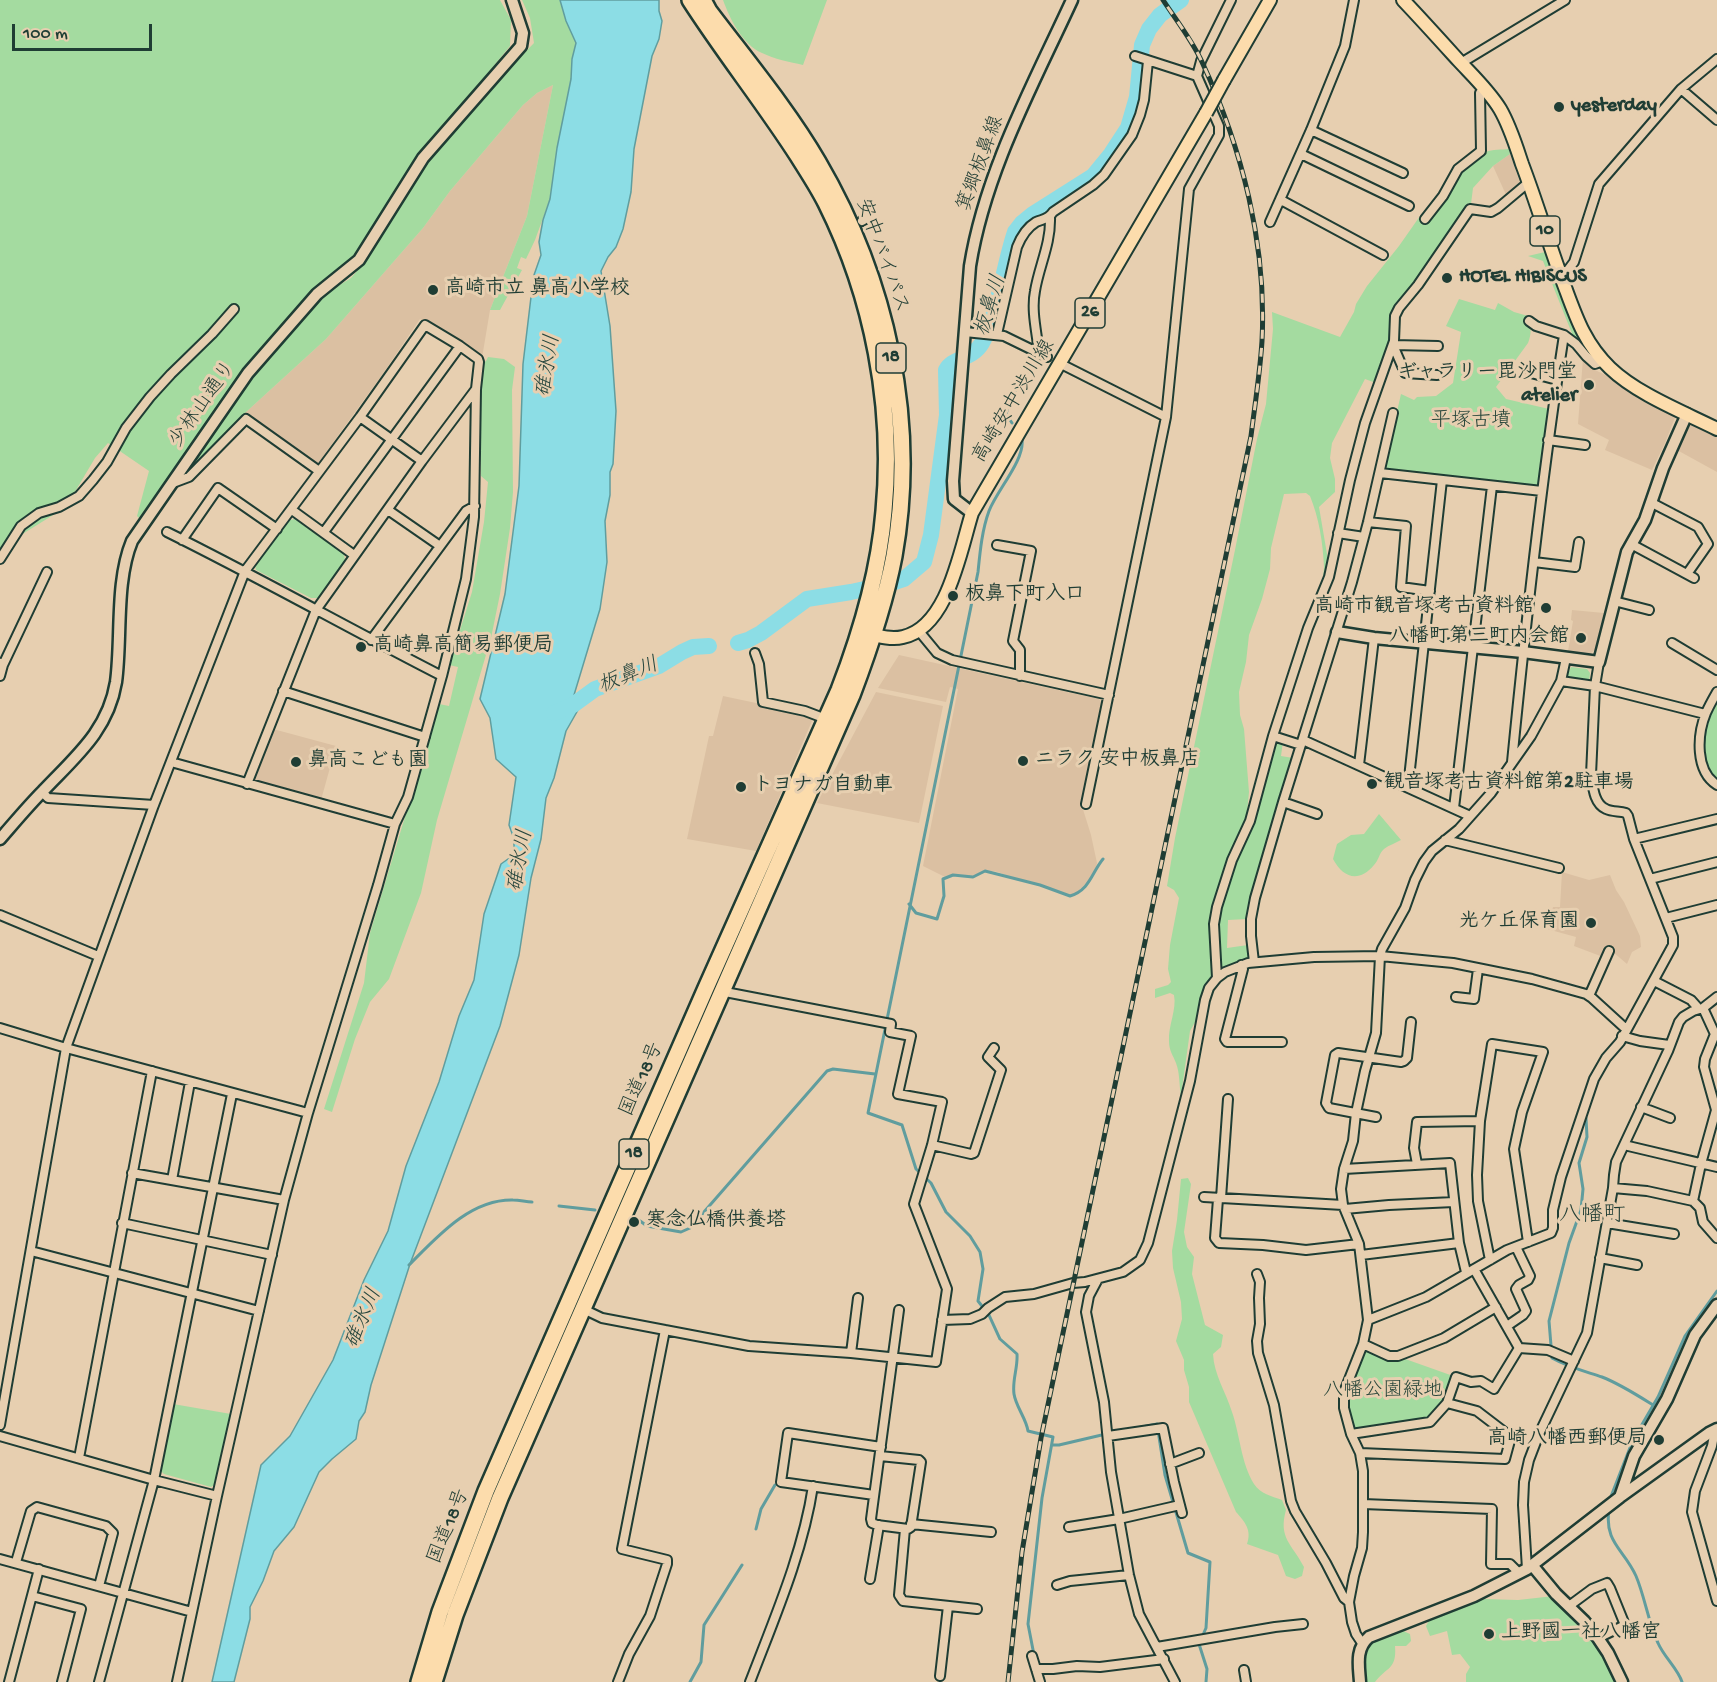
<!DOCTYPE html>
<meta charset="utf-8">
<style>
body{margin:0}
#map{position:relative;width:1717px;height:1682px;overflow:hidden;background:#e7cfb0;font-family:"Gochi Hand",sans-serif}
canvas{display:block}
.scale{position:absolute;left:12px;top:24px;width:140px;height:27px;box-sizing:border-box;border:3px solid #1f3d34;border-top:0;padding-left:8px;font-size:18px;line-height:21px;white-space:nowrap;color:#1f3d34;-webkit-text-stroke:4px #e7cfb0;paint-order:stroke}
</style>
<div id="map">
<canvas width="1717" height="1682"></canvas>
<div class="scale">100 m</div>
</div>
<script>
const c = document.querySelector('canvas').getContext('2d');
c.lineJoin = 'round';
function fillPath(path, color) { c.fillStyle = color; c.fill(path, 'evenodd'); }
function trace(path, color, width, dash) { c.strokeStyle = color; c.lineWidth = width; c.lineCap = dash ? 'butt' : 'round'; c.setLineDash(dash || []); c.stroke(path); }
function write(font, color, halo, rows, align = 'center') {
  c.font = font + ' "Gochi Hand","Klee One",sans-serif'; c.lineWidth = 6; c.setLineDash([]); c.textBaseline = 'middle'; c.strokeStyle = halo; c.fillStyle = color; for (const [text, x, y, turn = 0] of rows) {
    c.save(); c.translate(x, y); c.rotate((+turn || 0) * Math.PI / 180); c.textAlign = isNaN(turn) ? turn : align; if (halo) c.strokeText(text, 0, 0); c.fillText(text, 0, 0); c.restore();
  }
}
fillPath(new Path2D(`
 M553,85L527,216L490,310L482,358L420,319L382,375L316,466L245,413L326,339L423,228L450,191L523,105L537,93Z
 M1510,154L1520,183L1507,197L1493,166Z
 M1583,358L1595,370L1614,379L1628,390L1675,413L1676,415L1665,443L1652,470L1605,450L1609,440L1578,424Z
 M1689,424H1695L1717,435V472L1677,450Z
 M1572,610L1604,613L1595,650L1590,654L1568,651L1573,621L1571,620Z
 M899,655L1099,699L1102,703L1081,803L1091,835L1097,863L1095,873L1092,878L1075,894L1070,895L1040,884L1008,876L998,872L985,870L973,876L953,874L945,877L923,866L958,689L950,687L946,702L878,688Z
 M876,692L943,706L919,823L817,803Z
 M723,696L808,714L812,721L756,851L687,839L709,736H713Z
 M273,729L336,746L321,800L255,782V778Z
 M1562,872L1589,880L1610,875L1616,890L1624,902L1640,936L1641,947L1632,952L1627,964L1613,952L1607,949L1603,957L1574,946L1576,937L1547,929L1553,907H1560Z`), '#dbc0a2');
fillPath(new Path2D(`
 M0,0H500L511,20L510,46L459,109L428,141L355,255L340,271L314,290L246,368L139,518L137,516L149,471L108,443L95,458L66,507L0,548Z
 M522,0H563L576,43L572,59L571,79L557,148L550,199L535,240L526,259L521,257L517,268L522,270L500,310H490L527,216L553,85L537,93L523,105L450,191L423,228L326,339L245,413L192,470L190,471L186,470L248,380L320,297L351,278L363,264L428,160L464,116L534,43L530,18Z
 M723,0H827L803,65C790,62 774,59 762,53C742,44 730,19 723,0Z
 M1509,149L1510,154L1493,166L1473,188L1471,204L1416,284L1397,306L1391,341L1376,383L1365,379L1332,443L1330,458L1335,479V492L1319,507L1328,560V571L1322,586C1322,580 1324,573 1324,567C1323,543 1319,518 1310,496L1306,493L1284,494L1271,548L1270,569L1262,599L1249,635L1246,662L1239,692L1240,715L1244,729L1249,792L1247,813L1240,839L1214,905L1215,975L1205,987L1198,1017L1190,1031L1181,1096C1179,1086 1180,1073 1176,1063C1173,1055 1169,1051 1169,1041C1168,1026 1177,1009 1174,995L1170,993L1155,998V989L1168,985L1171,982L1168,969L1170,945L1179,898L1174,890L1167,886L1175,838L1235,550L1257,439L1266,404L1273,329L1272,312L1340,337L1354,312L1356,304L1367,286L1399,246L1420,216L1425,220C1441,198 1460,163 1486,152C1492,149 1502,150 1509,149Z
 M1545,252C1557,285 1567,317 1585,347L1573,336L1543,261L1528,256Z
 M1459,299L1495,310L1498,303L1514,312L1528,316C1531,326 1532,333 1528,343L1496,387L1506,399L1549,409L1541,480L1534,488L1388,470L1385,464L1401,394L1414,400L1417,397L1436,396L1453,383L1461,332L1446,326Z
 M488,357L504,359L515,367L512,390L513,492L510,528L500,594L491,638L437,820L421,893L389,979L370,1002L355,1039L332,1112L324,1109L364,983L370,933L439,704L449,706L458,667L449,665L472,592L484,522L488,482L481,476L479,410L481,364L486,361Z
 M295,519L344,554L345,560L318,598H311L256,570L255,565L290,520Z
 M1571,667L1587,669L1590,673L1589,682L1567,676Z
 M1717,697V781C1692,760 1706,721 1717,697Z
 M1278,740L1283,741L1281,756L1293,758L1259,868L1247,919L1228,920L1227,948L1248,945V957C1243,963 1227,969 1219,968L1217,923L1219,907L1274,743Z
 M1379,814L1401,840C1396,843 1389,845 1384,849C1379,853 1379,860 1374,865C1359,883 1343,878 1333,859L1337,844L1351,835L1364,834Z
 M1188,1178L1191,1184L1184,1232L1187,1247L1194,1257L1192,1274L1205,1325L1223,1335L1221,1347L1213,1354C1214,1375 1226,1392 1232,1412C1240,1435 1241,1463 1254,1484C1261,1494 1271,1496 1282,1500L1286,1510C1278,1538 1292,1544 1304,1567L1302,1576L1295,1579L1286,1576L1278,1555L1247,1544C1252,1530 1245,1522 1236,1512L1189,1402V1387L1184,1370V1360L1176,1341L1182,1319L1181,1302L1173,1268L1172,1251L1177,1220L1181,1179Z
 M1363,1344L1456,1377L1447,1403L1430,1422L1351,1434L1344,1401Z
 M173,1404L231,1414L216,1484L211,1487L164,1474L159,1469Z
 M1554,1596L1595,1640L1605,1656L1617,1682H1466V1674L1470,1667L1460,1654L1452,1655L1447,1631L1430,1636L1426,1626L1431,1617L1484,1599L1518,1600Z
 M1399,1629L1410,1634L1411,1641L1406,1646H1395C1397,1670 1386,1667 1375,1682H1366L1365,1651L1372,1643Z`), '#a4dba0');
const water = new Path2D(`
 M560,0H659V11L662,21L659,39L652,56L634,149L631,192L623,229L616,247L608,257L601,271L610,326L616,411L613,464L610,472V495L605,521L607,562L600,609L574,695L573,705L578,710L566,731L554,778L546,798L541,839L531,878L519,955L500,1026L410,1264L371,1385L365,1412L359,1421L356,1439L332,1459L319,1472L294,1527L274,1551L263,1581L250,1607V1619L234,1682H212L261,1465L290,1436L333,1360L364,1280L388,1231L406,1166L439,1082L459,1016L474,980L484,914L501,864L515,854L513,836L509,825L516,777L496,759L490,718L480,699L505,594L519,486L523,364L531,297L534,275L541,255L539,242L543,220L550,199L557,148L571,79L572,59L576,43L566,21Z`);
fillPath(water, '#8cdde5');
trace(water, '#609d9e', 1.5);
trace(new Path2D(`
 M1012,423L1006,414L1011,397L1037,358
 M1022,439C1025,460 997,490 989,511C982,530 980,552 978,572L868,1113L902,1125L916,1169L931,1183L946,1212L970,1236L980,1252L983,1269L978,1301L989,1315L1000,1339L1017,1354C1018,1368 1012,1380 1014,1394C1016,1407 1026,1418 1028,1431L1053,1437L1042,1498L1028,1624L1034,1655
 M909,904L916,913L937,919L944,896L943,879L953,875L973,877L985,871L1040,885L1070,896C1090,890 1092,872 1103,859
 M1586,1118L1587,1137L1579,1163L1583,1189L1581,1210L1569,1243L1549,1321L1552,1358C1568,1367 1584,1371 1602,1377C1620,1384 1637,1395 1653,1405
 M559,1206L595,1210
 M636,1218L647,1226L681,1232L690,1228L827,1071L833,1069L875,1074
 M409,1265C437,1237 470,1199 513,1200C520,1200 526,1202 532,1202
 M1127,1430L1157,1424L1165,1475L1188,1553L1210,1562L1206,1628L1199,1644L1207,1669L1206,1682
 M1052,1445H1059L1106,1434
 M1610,1499L1633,1440L1658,1397L1685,1336L1717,1291
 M1609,1509C1604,1543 1624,1549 1636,1576C1645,1597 1648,1622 1658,1643C1664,1657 1678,1669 1682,1682
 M756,1529L761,1509L775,1485
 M690,1682L701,1662L704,1625L742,1565`), '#609d9e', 3);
trace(new Path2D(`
 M738,643L748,640L761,633L807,599L851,592L892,583L904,579L924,562L931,535L947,415L946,370C953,357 972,360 982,343C999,312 1003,267 1015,232L1022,223L1033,214L1093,176L1111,154L1128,128L1137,97L1142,45L1149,29L1160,15L1181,0
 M554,713L573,705L595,689L659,666L682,652L693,647L709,646`), '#8cdde5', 16);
const street = new Path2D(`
 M1135,56L1197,76
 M1461,63L1565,0
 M1681,89L1717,120
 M1311,130L1403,173
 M1301,154L1409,206
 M1281,200L1383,255
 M1425,219L1443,196L1458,169L1481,151L1480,93L1484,88
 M862,221L867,218
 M1270,222L1311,130L1345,46L1354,0
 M1559,273L1568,270L1574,262L1599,184L1681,89L1717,59
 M1529,321L1536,326L1564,335L1576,344L1586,356L1595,364L1603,361
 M965,332L1004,336L1047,357
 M997,334L1017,247C1021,237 1026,228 1036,222C1043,219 1049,219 1053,212L1093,185L1104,175L1132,135L1140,115L1144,100L1148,61
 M1039,353C1037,333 1031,311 1035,291C1039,266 1051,244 1050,217
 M1063,365L1166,417
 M1531,373L1557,380
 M1437,375L1405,373L1393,345L1438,346
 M360,417L422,461
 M1548,440L1585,445
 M1380,473L1542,491
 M173,483L189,477L246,419L319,471
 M1652,503L1698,527L1708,544L1687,574
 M292,510L354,555
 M388,510L440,546
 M1368,522L1406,526L1401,587L1430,591
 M167,532C260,578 350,629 442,676
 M324,532L460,346
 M1338,533L1364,537
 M182,540L218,488L277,529
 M1631,544L1694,578
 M997,545L1031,551L1013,641L1020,650V676
 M0,559L21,526L39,513L59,507L79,496L93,480L107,462L126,428L150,397L171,374L212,334L234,309
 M1534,562L1575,567L1579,542
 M1614,601L1649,610
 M918,630L937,653L952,660L1109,695
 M371,640L466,511L475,506
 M1672,643L1717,670
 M755,653L759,664L763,702L805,711L826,719
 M0,663L3,665L0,676
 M3,665L47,572
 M1561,681L1595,686L1705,714
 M283,691L425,737
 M1717,692C1713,699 1709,706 1706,713C1697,735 1695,771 1717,785
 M1273,736L1301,745
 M1303,740L1470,816
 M171,762L395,824
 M1512,762C1526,620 1542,477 1564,335
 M1359,765L1374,638
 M247,784L316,610L422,461L476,389
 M1408,787L1442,480
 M42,792L48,798L154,805
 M1283,802L1317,814
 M1086,804L1166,417L1189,189L1219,135V126L1197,76L1201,61L1231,0
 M1454,808L1492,486
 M1634,839L1717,819
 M1445,840L1559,868
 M1650,879L1717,862
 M0,915L98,956
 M1666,918L1717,905
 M1254,962L1251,936V919L1255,898L1283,802L1352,582L1368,522L1393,413
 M1241,965L1243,969L1225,1039L1227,1042H1282
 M1217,978L1214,924L1217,907L1232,860L1250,821L1273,736L1308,628L1329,577L1350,480L1365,423L1394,341L1395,316L1399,308L1418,285L1470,209L1491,212L1498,208L1529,182
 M1654,981L1691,1000L1699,1009
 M1589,996L1609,951
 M1456,997L1474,999L1478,969
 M0,1028L66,1048L308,1113
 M1622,1036L1640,1041L1669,1045
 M1641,1107L1670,1118
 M1376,1117L1329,1108L1326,1103L1335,1055L1338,1053L1401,1062L1404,1061L1407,1058L1411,1022
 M932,1145L971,1154L974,1153L1001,1070L988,1057L994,1048
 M1624,1145L1717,1167
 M1417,1164L1414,1148L1417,1122L1480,1121
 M1344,1169L1450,1163L1459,1243L1466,1272
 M132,1173L284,1200
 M172,1180L190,1082
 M1613,1188L1647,1191L1693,1201L1701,1164L1716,1110L1704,1067L1705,1059L1715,1034L1703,1008
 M1204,1197L1343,1205
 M1221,1198L1228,1099
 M1218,1199L1215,1238L1219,1243L1263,1245L1306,1250L1359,1244
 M1693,1201L1700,1208L1703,1222L1717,1238
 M1345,1209L1389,1205L1454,1202
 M122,1223L272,1255
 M1607,1223L1674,1234
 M31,1251L259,1311
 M1361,1255L1459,1243
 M1600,1258L1637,1265
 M1490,1260L1478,1201L1477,1175L1480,1121L1492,1044L1543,1052L1522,1112L1514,1149L1528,1242
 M1474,1269L1519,1348L1548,1350L1574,1361
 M1257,1274L1260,1282L1259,1298L1260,1324L1257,1341L1258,1353L1274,1405L1291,1501L1295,1511L1326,1563L1344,1598L1349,1602
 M1098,1279L1089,1296L1086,1312L1104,1402L1111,1472L1129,1575L1139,1614L1175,1682
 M581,1308L602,1318L749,1346L851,1353L936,1362L947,1289L914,1204L932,1145L942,1102L898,1094L911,1036L890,1032L891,1024L720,991
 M942,1320L970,1319L982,1314L988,1308L1005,1297L1034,1294L1073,1283L1085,1282L1123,1272L1140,1260L1148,1243L1190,1081L1205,1000L1209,988L1217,978L1225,972L1248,963L1314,957L1380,956L1453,963L1532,979L1586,994L1592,998L1626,1029
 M1368,1320L1426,1297L1507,1250L1551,1233L1553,1228V1210L1561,1177L1594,1079L1606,1058L1620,1042L1673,945V937L1634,839L1628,816L1626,813C1619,811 1612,812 1606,809C1594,804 1593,787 1591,775L1595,686L1599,662
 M1507,1326L1523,1315L1526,1311L1516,1289L1519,1285L1528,1280L1530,1276L1516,1247
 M1363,1344L1389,1356H1398L1444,1338L1496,1307
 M851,1353L858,1298
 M0,1425L66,1048L154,805L245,571L360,417L425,325L460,346L478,359L479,362L476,389L474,517L466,579L442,676L408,797L395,824L378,885L308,1113L284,1200L217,1496L177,1682
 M1715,1430L1712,1446L1695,1491L1692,1512L1717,1601
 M1351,1434L1430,1422L1447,1403L1456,1377L1471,1382L1481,1381L1494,1389L1519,1348
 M0,1436L154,1480L217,1496
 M1108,1436L1163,1428L1174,1482L1182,1513
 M1360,1453L1505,1459L1511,1437L1477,1411L1447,1403
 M880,1456L919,1460L921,1462L911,1527L908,1529L877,1525L872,1523L871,1519L899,1310
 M79,1458L152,1071
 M1170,1464L1199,1453
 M874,1495L781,1482L788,1433L881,1447
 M1363,1504L1492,1509L1491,1564H1510L1519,1573
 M911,1524L991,1532
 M1069,1527L1119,1519L1180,1505
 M905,1529L899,1595L903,1601L977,1609
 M0,1559L192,1612
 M16,1562L31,1511L37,1507L106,1526L113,1533L99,1586
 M1527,1569L1523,1505L1524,1482L1529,1460L1539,1434L1587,1333L1613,1188L1614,1175L1616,1162L1668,1051L1679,1022L1683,1017L1693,1011L1703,1008L1717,997
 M870,1579L879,1525
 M1057,1585L1070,1581L1129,1575
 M32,1596L81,1609L62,1682
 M1569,1606L1592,1589L1607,1583L1610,1588L1625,1625L1598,1638
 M1362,1643L1356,1634L1352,1622L1349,1602L1354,1576L1362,1548L1363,1532V1471L1360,1453L1351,1434L1344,1408V1392L1363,1344L1368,1320L1359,1244L1343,1205L1341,1189L1344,1169L1353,1141L1356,1113L1365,1071L1376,1033L1380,956L1382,949L1405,908L1415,880L1424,862L1432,851L1459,829L1491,793L1531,736L1561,681L1566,658
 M1157,1647L1275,1627L1303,1624
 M1032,1656L1040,1682
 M1036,1669H1053L1077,1666L1100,1667L1164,1659
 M1244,1670L1246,1682
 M940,1676L948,1606
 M9,1682L39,1569
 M99,1682L154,1480L232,1094
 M618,1682L629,1654L650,1616L667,1564V1560L622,1549L665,1330
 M750,1682C774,1619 803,1553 813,1486`);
const secondary = new Path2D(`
 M972,513L954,499L953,481L970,266C985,172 1033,85 1072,0
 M1337,632L1374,638L1523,652L1599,662L1627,552L1645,520L1663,468L1687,414
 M0,839C14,823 28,806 43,791C75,757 108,731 116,682C122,638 115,582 132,541L248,373L317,294L359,260L423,158L521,46L523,33L512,0
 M1620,1497L1634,1456L1667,1399L1695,1335L1717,1305
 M1532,1565L1556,1594L1584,1621L1598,1638L1608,1653L1622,1682
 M1360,1682C1359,1666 1355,1649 1369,1637L1474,1596L1527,1569L1620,1497L1709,1433L1717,1429`);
const primary = new Path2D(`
 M1403,0C1422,20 1440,40 1459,61C1473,76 1489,91 1500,109C1510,126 1516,146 1522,164C1538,206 1550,248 1566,290C1577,320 1586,345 1610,368C1637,394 1683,412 1717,429
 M1224,80L1270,0
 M866,633C878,636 891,640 903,637C948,627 960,551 972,513L1206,113`);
const highway = new Path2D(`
 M419,1682L440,1612L486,1491L706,988L839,690C861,633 879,573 884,511C894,406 873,297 826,203C818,187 808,172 798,156C764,103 724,53 690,0
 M434,1682L455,1615L500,1498L852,695C869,650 885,604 894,556C918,421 887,280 818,162C787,109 746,60 709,11L703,0`);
trace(street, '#1f3d34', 12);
trace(secondary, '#1f3d34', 15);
trace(primary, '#1f3d34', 16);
trace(highway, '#1f3d34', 20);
trace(street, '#e7cfb0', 8);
trace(secondary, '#e7cfb0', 10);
trace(primary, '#fcdcac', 12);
trace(highway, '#fcdcac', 15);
const rail = new Path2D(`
 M1008,1682L1022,1552L1041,1438L1251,436C1255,404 1260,373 1262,341C1267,245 1242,148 1202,62C1192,40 1176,20 1163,0`);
trace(rail, '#1f3d34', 5);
trace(rail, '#e7cfb0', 3, [9]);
const primaryBridge = new Path2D(`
 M1206,113L1224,80`);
trace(primaryBridge, '#1f3d34', 16, []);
trace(primaryBridge, '#fcdcac', 12);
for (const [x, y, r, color] of [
 [1559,107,6,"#1f3d34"],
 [1447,278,6,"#1f3d34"],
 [433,290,6,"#1f3d34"],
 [1589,385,6,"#1f3d34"],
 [953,596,6,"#1f3d34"],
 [1546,608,6,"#1f3d34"],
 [1581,638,6,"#1f3d34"],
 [361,647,6,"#1f3d34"],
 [1023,761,6,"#1f3d34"],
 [296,762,6,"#1f3d34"],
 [1372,784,6,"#1f3d34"],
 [741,787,6,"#1f3d34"],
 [1591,923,6,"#1f3d34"],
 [634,1222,6,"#1f3d34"],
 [1659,1440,6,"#1f3d34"],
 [1489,1634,6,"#1f3d34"]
]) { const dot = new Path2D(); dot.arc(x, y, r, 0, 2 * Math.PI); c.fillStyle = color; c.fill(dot); trace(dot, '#e7cfb0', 2); }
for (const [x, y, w] of [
 [1545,231,30],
 [1090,313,30],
 [891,358,30],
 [634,1154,30]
]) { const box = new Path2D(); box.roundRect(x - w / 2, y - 15, w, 30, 4.5); c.fillStyle = '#e7cfb0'; c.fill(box); trace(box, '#1f3d34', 1.5); }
write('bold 18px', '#1f3d34', null, [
 ["10",1545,231],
 ["26",1090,313],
 ["18",891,358],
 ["18",634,1154]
]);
write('bold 20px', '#1f3d34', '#e7cfb0', [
 ["yesterday",1571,107],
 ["HOTEL HIBISCUS",1459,278],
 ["高崎市立 鼻高小学校",445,290],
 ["ギャラリー毘沙門堂",1577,374,"right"],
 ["atelier",1577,397,"right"],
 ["板鼻下町入口",965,596],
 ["高崎市観音塚考古資料館",1534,608,"right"],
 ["八幡町第三町内会館",1569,638,"right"],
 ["高崎鼻高簡易郵便局",373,647],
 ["ニラク 安中板鼻店",1035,761],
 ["鼻高こども園",308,762],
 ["観音塚考古資料館第2駐車場",1384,784],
 ["トヨナガ自動車",753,787],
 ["光ケ丘保育園",1579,923,"right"],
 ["寒念仏橋供養塔",646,1222],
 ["高崎八幡西郵便局",1647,1440,"right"],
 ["上野國一社八幡宮",1501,1634]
], 'left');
write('20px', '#1f3d34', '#e7cfb0', [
 ["箕郷板鼻線",982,164,-70],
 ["安中バイパス",881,256,70],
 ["高崎安中渋川線",1015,402,-59],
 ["少林山通り",204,405,-55],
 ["国道18号",643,1080,-66],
 ["国道18号",450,1527,-68]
]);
write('20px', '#264539', '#e7cfb0', [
 ["平塚古墳",1471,422],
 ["八幡公園緑地",1383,1392]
]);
write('italic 21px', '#24453d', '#e7cfb0', [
 ["板鼻川",992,306,-73],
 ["碓氷川",550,366,-81],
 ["板鼻川",629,677,-22],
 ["碓氷川",522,861,-80],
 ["碓氷川",365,1319,-67]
]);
write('22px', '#1f3d34', '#e7cfb0', [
 ["八幡町",1592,1217]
]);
</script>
